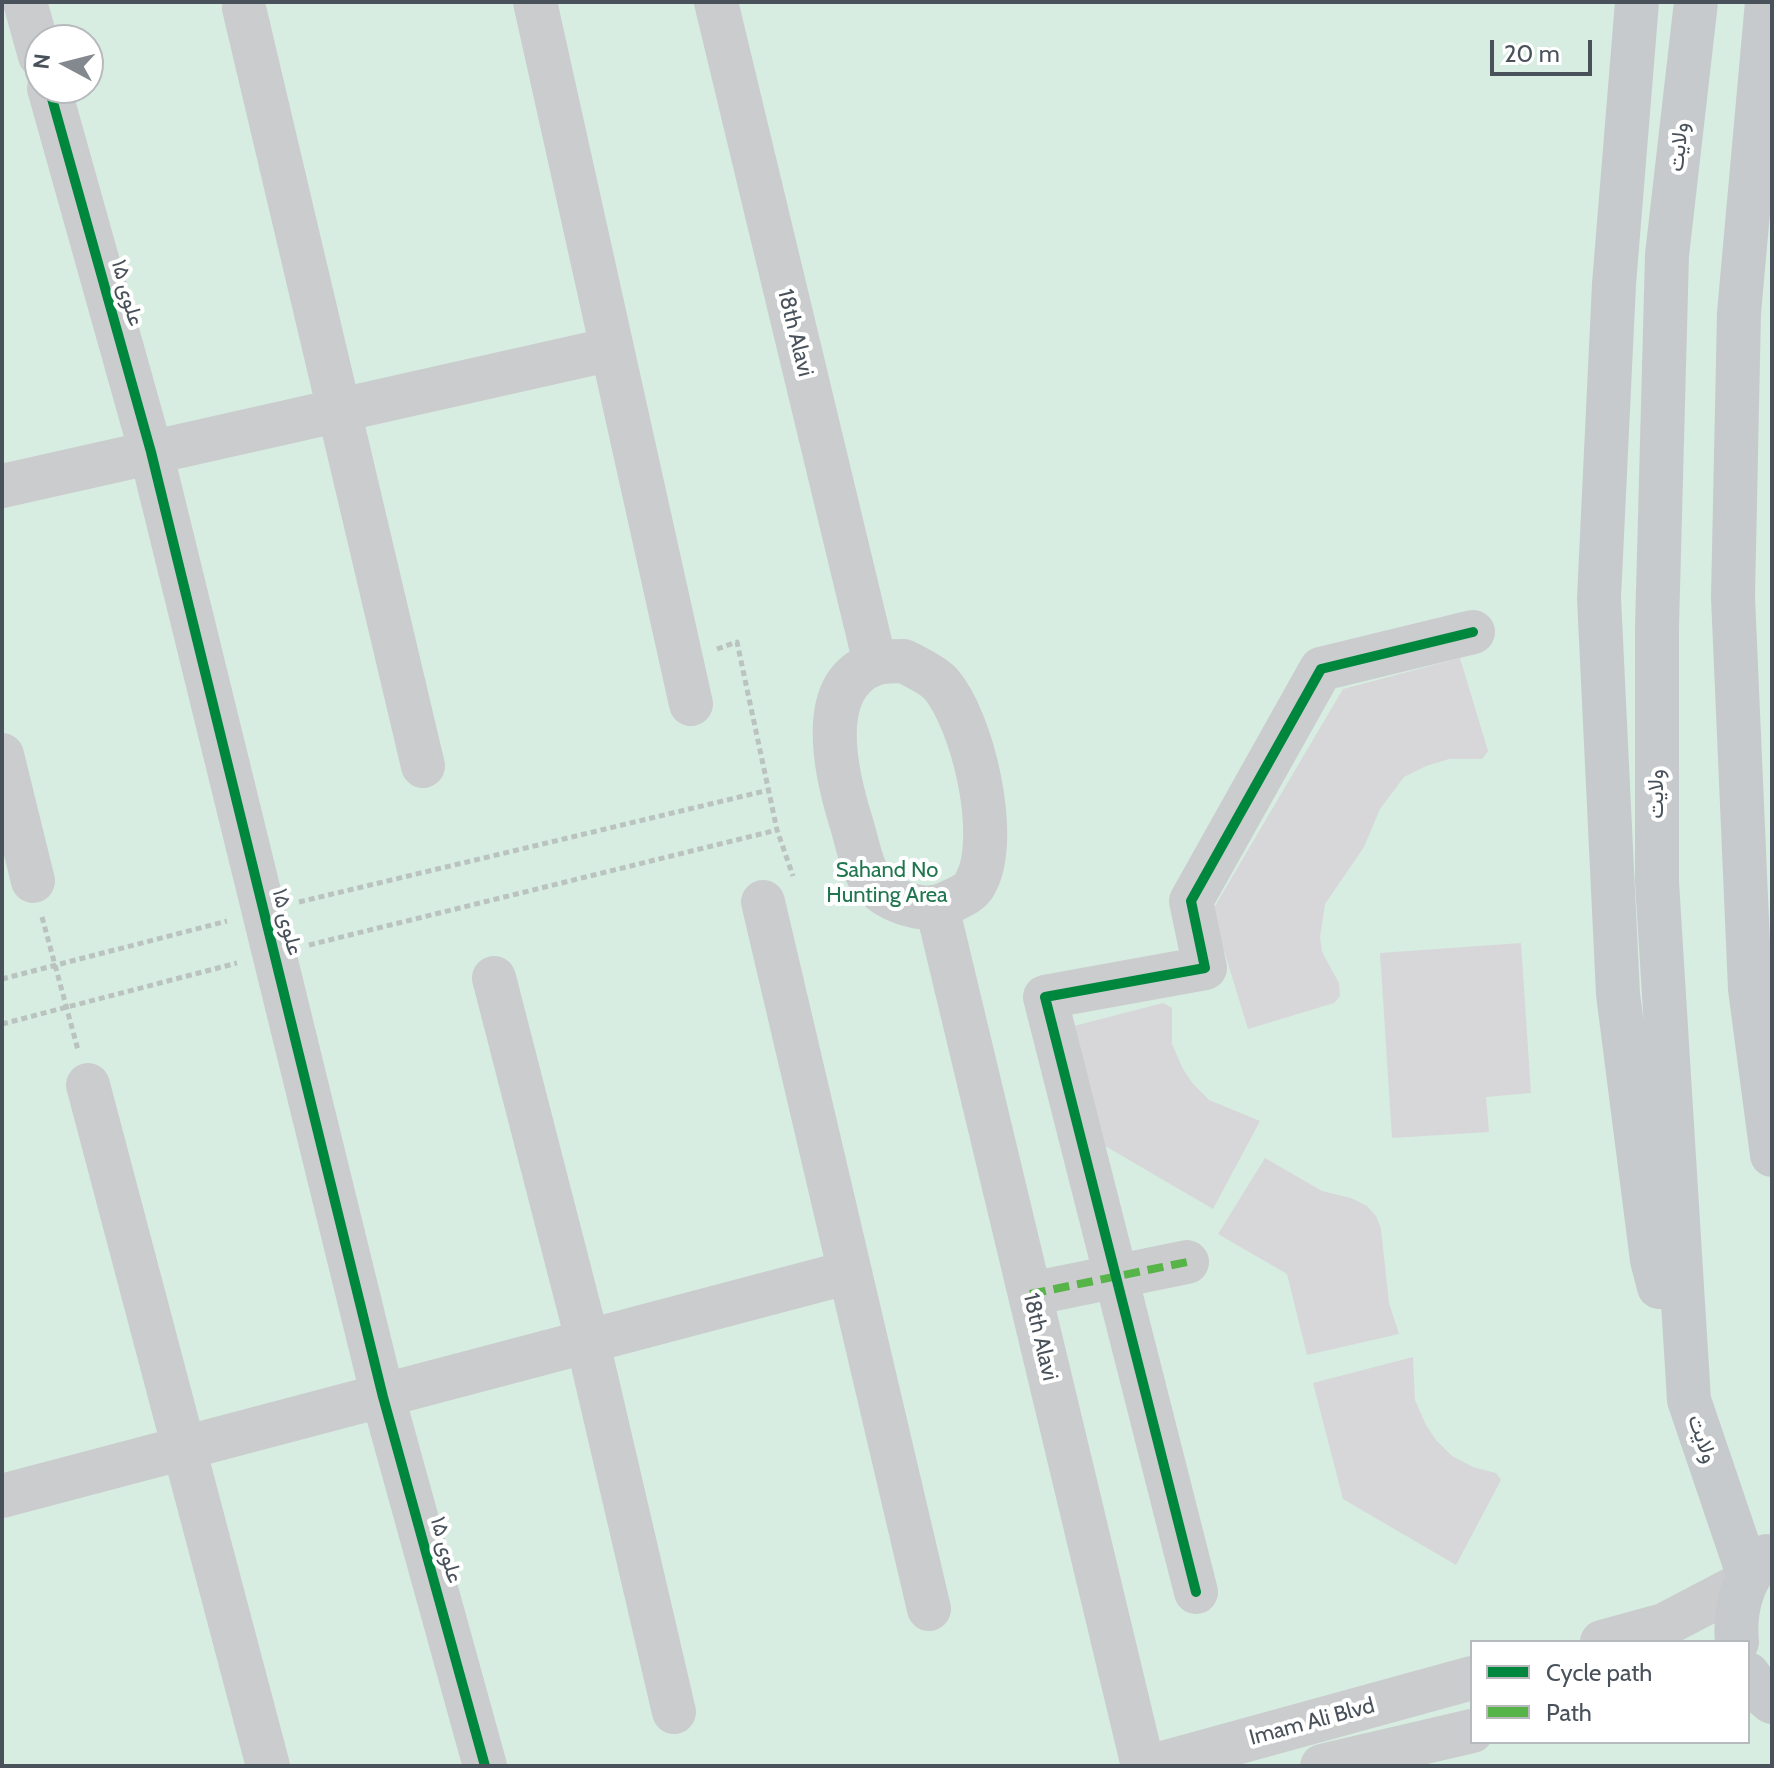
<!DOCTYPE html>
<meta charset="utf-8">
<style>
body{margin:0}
#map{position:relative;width:1774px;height:1768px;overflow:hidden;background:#f1f0f0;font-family:Cabin,sans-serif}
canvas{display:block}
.frame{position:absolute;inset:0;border:4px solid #49525b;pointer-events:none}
.legend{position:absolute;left:1470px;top:1640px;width:280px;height:104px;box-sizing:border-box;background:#fff;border:2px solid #b6babd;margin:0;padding:10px 14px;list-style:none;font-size:24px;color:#49525b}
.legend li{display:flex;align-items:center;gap:16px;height:40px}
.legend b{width:40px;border:2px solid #b6babd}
.north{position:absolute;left:24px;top:24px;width:80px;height:80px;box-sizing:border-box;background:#fff;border:2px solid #b6babd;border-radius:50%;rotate:277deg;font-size:22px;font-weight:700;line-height:32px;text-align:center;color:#49525b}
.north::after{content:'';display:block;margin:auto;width:28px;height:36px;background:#84898f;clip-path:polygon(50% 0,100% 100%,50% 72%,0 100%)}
.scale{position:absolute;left:1490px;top:40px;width:102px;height:36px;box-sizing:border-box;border:4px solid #49525b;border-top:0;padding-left:10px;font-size:24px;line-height:28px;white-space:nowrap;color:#49525b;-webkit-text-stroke:6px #fff;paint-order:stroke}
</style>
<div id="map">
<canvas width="1774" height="1768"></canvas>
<div class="frame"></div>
<ul class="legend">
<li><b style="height:10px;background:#00873e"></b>Cycle path</li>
<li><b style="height:10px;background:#57b448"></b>Path</li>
</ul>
<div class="north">N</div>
<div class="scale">20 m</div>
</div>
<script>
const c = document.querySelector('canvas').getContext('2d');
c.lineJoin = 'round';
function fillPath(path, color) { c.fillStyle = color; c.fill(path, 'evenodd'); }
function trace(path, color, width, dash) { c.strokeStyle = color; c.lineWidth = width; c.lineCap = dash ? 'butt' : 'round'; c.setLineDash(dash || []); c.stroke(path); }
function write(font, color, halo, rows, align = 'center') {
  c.font = font + ' Cabin,Vazirmatn,sans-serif'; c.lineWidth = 8; c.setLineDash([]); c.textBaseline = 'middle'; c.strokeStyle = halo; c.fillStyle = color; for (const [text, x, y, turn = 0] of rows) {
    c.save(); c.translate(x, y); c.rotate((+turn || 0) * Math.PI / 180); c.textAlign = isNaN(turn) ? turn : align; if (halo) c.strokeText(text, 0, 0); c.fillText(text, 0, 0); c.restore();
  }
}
fillPath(new Path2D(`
 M2,2H1772V1766H2ZM40,40H88V88H40ZM1472,1642H1748V1742H1472Z`), '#d7ede1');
fillPath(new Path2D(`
 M1460,658L1488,751L1482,759H1449L1426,766L1404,777L1380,809L1364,847L1325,904L1320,937L1322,952L1339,983L1340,996L1334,1003L1248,1029L1212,911L1343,689Z
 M1521,943L1531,1093L1486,1097L1489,1132L1392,1138L1380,953Z
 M1163,1003L1172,1008V1044L1183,1069L1193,1084L1209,1100L1260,1121L1213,1209L1100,1143L1070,1027Z
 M1265,1158L1322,1191L1351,1198L1367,1206L1376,1216L1381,1229L1389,1303L1399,1334L1307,1355L1287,1274L1218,1234Z
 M1413,1357L1415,1400L1426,1425L1436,1440L1452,1456L1473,1467L1496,1473L1501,1480L1456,1565L1343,1499L1313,1383Z`), '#d7d7d9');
trace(new Path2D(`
 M717,649L737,642L777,830L793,876
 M299,902L769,790
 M42,917L78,1050
 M309,945L777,830
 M2,979L227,921
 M2,1024L237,963`), '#bac3c0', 5, [6, 4]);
trace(new Path2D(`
 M25,2L40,56
 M535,2L691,704
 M716,2L875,663
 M244,8L423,766
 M49,88L151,452L383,1397L485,1766
 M2,486L612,349
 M904,661C915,667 931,674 940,683C973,720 1001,840 975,884C970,894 955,899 945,904C922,914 884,900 870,879C861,866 856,837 851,822C837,777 814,686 874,664C883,661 895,661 904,661Z
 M2,755L33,881
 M763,902L929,1609
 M937,907L1143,1766
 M494,978L588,1343L674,1712
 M88,1085L268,1766
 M1030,1294L1187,1262
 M2,1496L850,1272
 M1196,1592L1045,997L1205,968L1191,901L1321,669L1473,632
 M1602,1642L1664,1625L1746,1582
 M1152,1766L1472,1678
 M1322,1766L1472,1731`), '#cbccce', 44);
trace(new Path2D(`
 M1637,2L1614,284L1599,598L1618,994L1652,1260L1659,1287
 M1696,2L1667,255L1657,627V882L1689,1400L1749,1577
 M1767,2L1739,313L1733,597L1750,989L1772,1155
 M1737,1642C1734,1611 1742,1576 1767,1556
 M1748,1674L1760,1692L1772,1702`), '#c7cacc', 44);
trace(new Path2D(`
 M1030,1294L1187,1262`), '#57b448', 8, [16, 8]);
trace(new Path2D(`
 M49,88L151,452L383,1397L485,1766
 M1196,1592L1045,997L1205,968L1191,901L1321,669L1473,632`), '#00873e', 10);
write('22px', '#49525b', '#fff', [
 ["ولایت",1679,147,-84],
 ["علوی ۱۵",127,293,74],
 ["18th Alavi",795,333,76],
 ["ولایت",1657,794,-90],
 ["علوی ۱۵",287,922,76],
 ["18th Alavi",1040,1337,77],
 ["ولایت",1702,1439,71],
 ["علوی ۱۵",446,1550,74],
 ["Imam Ali Blvd",1312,1722,-15]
]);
write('22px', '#20764f', '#fff', [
 ["Sahand No",887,871],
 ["Hunting Area",887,896]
]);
</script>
